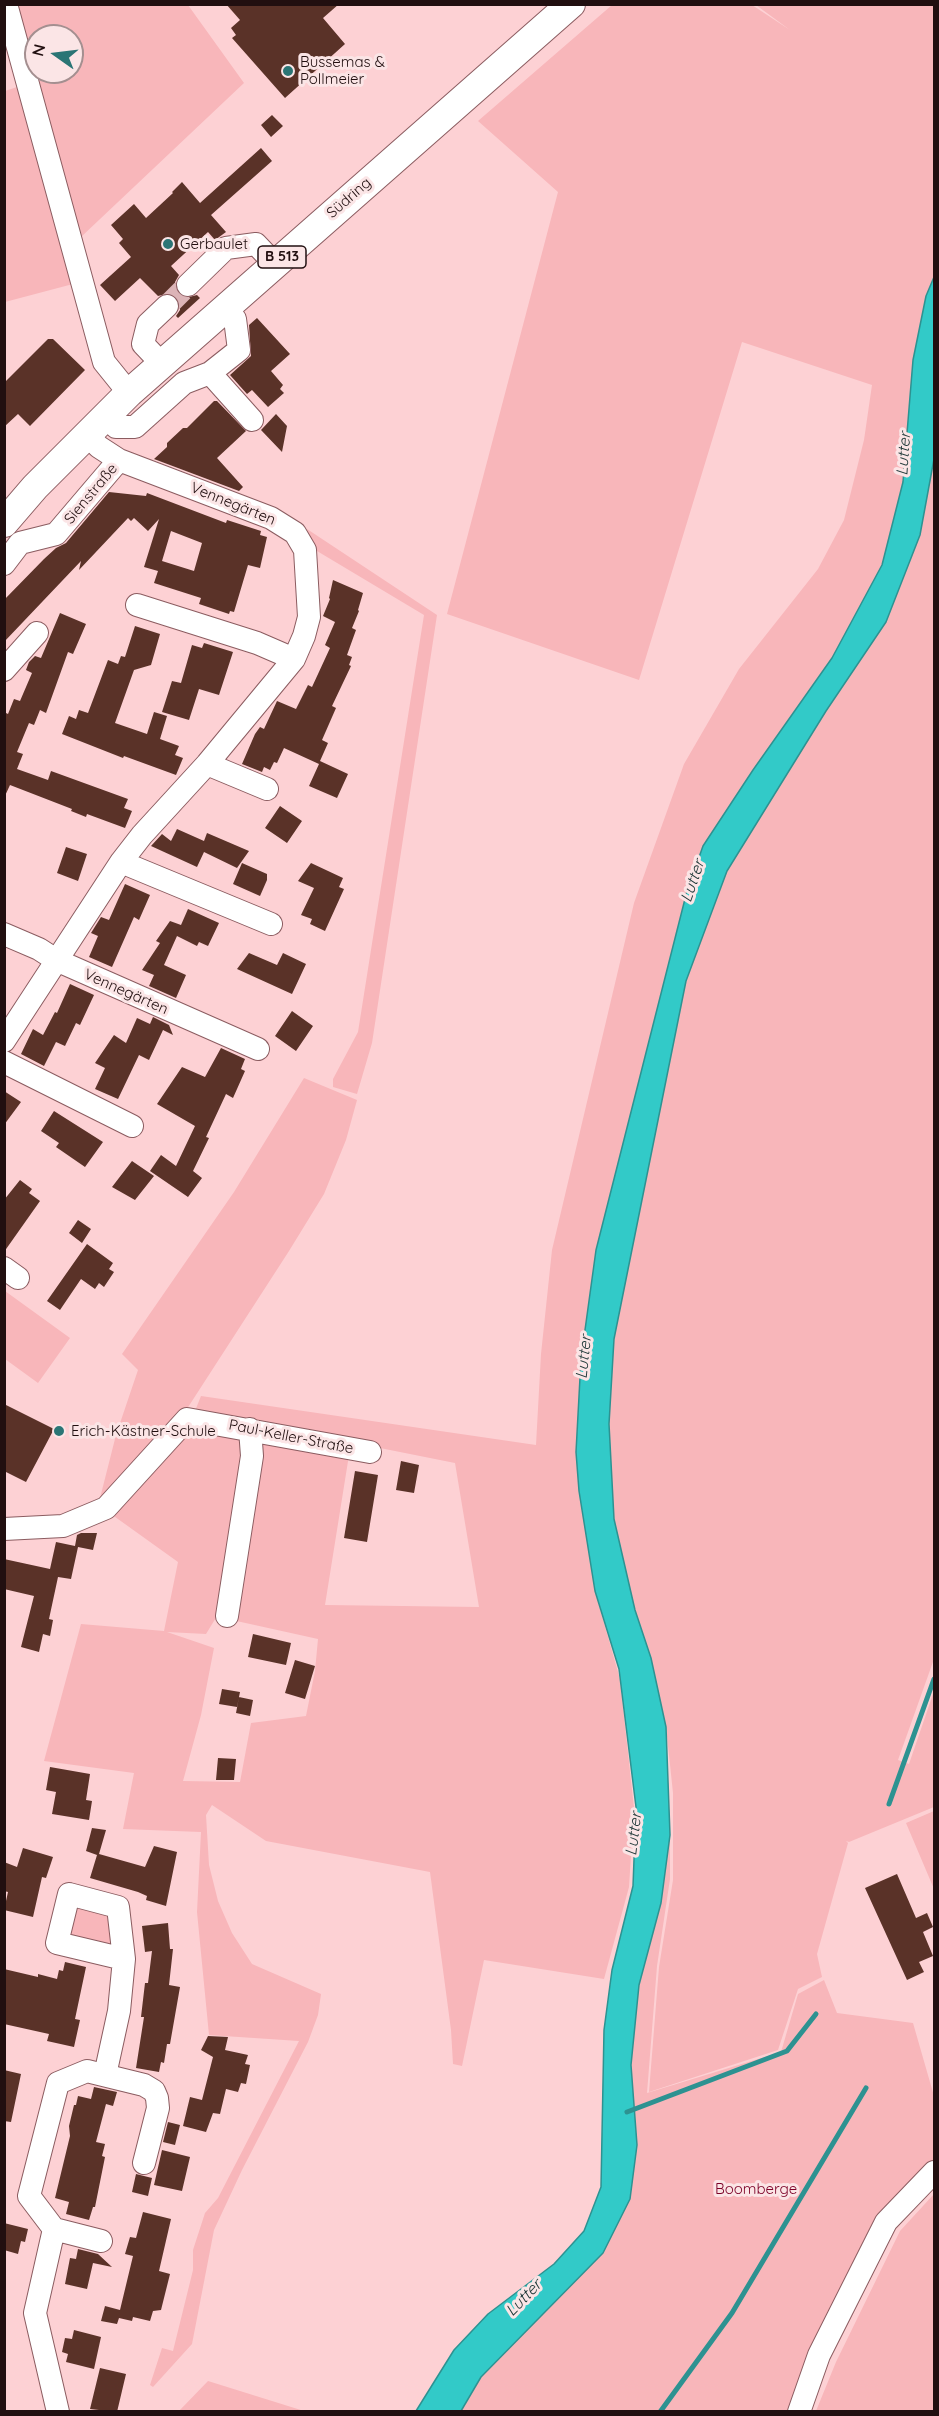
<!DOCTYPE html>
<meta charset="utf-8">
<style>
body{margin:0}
#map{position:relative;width:939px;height:2416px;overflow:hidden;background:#fdd1d4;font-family:Quicksand,sans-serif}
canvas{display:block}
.frame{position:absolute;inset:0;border:6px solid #210f10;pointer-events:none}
.north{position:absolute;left:24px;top:24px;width:60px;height:60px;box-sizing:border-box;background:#fbe5e6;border:2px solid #a48f90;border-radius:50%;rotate:284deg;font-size:16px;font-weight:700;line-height:24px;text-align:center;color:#210f10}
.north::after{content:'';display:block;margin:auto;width:21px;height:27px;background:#2b7575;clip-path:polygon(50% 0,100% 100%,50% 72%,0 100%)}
</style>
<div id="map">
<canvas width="939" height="2416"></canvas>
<div class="frame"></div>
<div class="north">N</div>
</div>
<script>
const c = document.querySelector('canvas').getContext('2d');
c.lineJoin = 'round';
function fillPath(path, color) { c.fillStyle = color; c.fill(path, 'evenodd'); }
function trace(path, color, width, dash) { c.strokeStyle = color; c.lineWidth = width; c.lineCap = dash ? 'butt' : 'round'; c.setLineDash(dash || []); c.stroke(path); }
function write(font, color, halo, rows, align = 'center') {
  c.font = font + ' Quicksand,sans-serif'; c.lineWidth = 6; c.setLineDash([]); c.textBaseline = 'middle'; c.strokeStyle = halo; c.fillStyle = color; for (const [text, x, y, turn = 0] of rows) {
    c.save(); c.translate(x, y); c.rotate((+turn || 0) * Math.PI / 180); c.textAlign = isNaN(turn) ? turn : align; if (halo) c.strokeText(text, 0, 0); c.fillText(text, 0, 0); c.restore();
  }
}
fillPath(new Path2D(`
 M15,5H188L244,83L81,237ZM36,36H72V72H36Z
 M612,5H752L790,30L756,5H934V277L926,296L913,360L903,482L882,565L832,658L753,770L703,847L687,891L596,1250L581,1359L576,1452L579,1491L595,1591L620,1679L634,1808L629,1887L604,1979L484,1960L462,2066L453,2064L451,2030L430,1872L266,1841L212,1805L206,1815L209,1865L218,1901L232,1933L252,1964L321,1994L318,2015L308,2042L242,2170L214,2230L192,2344L153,2387L150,2385L162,2348L173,2351L193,2270V2250L205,2213L218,2198L299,2041L209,2035L197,1912L201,1832L123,1829L134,1773L44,1761L81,1624L164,1631L178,1562L111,1514L186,1428L247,1438L225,1603L206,1634L167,1632L214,1648L201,1715L183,1781L240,1782L251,1723L306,1716L315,1671L318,1639L232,1620L260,1436L349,1455L325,1605L479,1607L455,1463L195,1411L201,1396L536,1445L541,1354L552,1250L634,903L684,764L739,669L818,569L844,520L864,440L872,385L742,342L639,680L447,614L558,192L478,121Z
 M20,86L73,284L5,302V91Z
 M934,377V1659L898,1760L909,1764L934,1691V1807L849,1842L846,1841L848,1843L817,1954L822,1977L798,1989L778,2050L649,2092L659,1967L673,1880V1793L666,1727L650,1654L635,1610L614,1519L609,1424L614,1339L686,981L727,871L826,711L886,622L920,535L934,459L933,400Z
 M307,529L437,615L372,1043L357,1094L333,1087V1079L358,1032L424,615L312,548Z
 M304,1078L357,1100L346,1140L324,1194L289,1251L183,1415L98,1506L116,1435L138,1370L122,1354L234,1192Z
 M5,1291L70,1338L38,1383L5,1359Z
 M934,1811V1889L906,1823Z
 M670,1835V1879L657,1966L647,2093L781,2052L798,1994L824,1980L837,2013L913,2023L934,2096V2161L879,2218L791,2411L461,2412L481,2377L603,2253L637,2145L631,2065L639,1985L661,1903Z
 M84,1906L104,1910L115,1920L117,1939L108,1946L72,1938L67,1930L73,1911Z
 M934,2194V2411H816L836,2362L900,2231Z
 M208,2381L304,2411H179Z`), '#f8b6ba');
const water = new Path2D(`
 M934,277V459L920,535L886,622L826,711L727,871L686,981L614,1339L609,1424L614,1519L635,1610L651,1658L666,1727L670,1835L661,1903L639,1985L631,2065L637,2145L630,2199L603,2253L481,2377L461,2411H416L454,2350L488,2314L554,2264L584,2231L601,2187L604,2030L612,1970L633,1886L636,1807L619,1669L595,1591L579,1491L576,1452L581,1359L596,1250L687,891L703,846L753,770L832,658L882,565L903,482L913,360L926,296Z`);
fillPath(water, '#32cac8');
trace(water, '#2d9291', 1.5);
trace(new Path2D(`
 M889,1804L934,1679
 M627,2112L787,2051L816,2014
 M660,2412L732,2313L866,2088`), '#2d9291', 5);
fillPath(new Path2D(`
 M226,4H339L323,18L345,44L285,98L232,38L236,35L231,28L240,20Z
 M272,115L283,126L271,137L261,125Z
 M261,148L272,161L211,215L226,232L215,240L208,232L171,266L179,275L175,282L178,294L185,298L197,295L200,298L178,318L176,316L180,310V303L177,297L170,293L158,296L140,278L115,301L100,285L131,257L119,243L123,239L111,225L134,204L146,218L173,193L172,192L182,182L200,203Z
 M257,318L290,354L271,371L283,385L280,389L284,393L268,407L252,390L247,394L230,375L251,356L249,325Z
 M48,339H53L85,370L30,426L18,414L4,427V383Z
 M214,401H217L246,431L217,458L243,487L239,491L154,459L167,447V443L183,428H187Z
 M276,414L287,426L282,452L261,430Z
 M109,492L146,496L147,493L226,523L227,520L261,531L260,535L267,537L260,568L248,565L234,612L230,611L229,614L199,604L201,598L154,583L158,571L144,567L159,519L148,531L134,518L131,521L128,518L79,570L81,561L4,642V600L44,559L56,548L66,543ZM171,531L202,543L194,571L162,561Z
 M333,580L363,593L358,610L359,611L352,628L356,630L347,655L352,657L349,665L351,666L332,706L336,708L322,740L328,743L320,761L348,774L337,798L309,786L319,764L284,748L277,763L274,762L270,770L264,767L262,772L242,764L255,734L260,727L264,729L277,701L296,709L308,685L312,687L330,648L325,645L335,622L323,616L330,599L329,598Z
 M60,613L86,624L73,654L68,652L46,713L40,710L34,725L29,723L17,752L23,754L17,769L48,780L51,771L128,799L124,808L132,811L125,828L87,814L86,817L71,811L72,809L10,785L4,798V712L8,714L14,699L20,701L32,673L26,670L29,662L35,656L41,658Z
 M135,626L160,634L151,665L134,670L115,723L147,734L154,712L167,716L160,739L179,746L175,755L183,758L176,775L124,756L123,758L62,734L69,716L76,719L79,710L88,713L108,660L118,664L121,656L125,657Z
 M204,643L233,652L219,695L199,689L189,720L162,712L172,681L181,683L192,645L202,648Z
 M280,806L302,821L287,843L265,828Z
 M177,829L204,841L207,833L249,851L237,868L204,852L197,867L151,846L162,834L171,841Z
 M66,847L87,854L78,881L57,873Z
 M242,863L267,874V880L260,896L233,884Z
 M311,863L343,878L339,887L344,889L325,931L310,924L312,919L301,915L314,888L298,881Z
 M125,884L150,895L139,920L134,917L112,967L89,957L98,936L91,933L101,917L109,920Z
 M188,909L219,923L208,946L199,942L197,946L177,936L164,965L186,975L176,998L149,986L154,975L142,970L160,943L156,941L170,921L181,925Z
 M249,953L277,965L283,953L306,964L292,994L237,969Z
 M70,984L94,995L80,1025L76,1023L65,1046L56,1042L44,1066L21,1054L33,1029L43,1035L55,1012L57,1013Z
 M292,1011L313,1026L296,1051L275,1036Z
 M153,1017L169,1025L173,1035L163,1030L149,1060L139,1055L118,1099L95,1089L105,1068L95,1063L114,1035L126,1043L137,1018L150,1024Z
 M221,1048L245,1059L241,1069L245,1071L233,1098L226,1094L206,1137L209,1138L193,1171L202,1178L188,1197L150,1171L161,1155L176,1166L195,1126L157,1104L182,1067L205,1077Z
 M4,1091L21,1102L4,1125Z
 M54,1111L103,1142L85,1167L56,1147L59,1143L41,1131Z
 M132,1161L154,1176L135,1200L112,1187Z
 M20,1180L32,1189L29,1193L40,1201L4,1252V1200Z
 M78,1220L91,1229L82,1243L69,1233Z
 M87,1244L113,1263L109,1269L114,1272L104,1287L99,1283L95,1289L81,1279L60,1310L47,1301Z
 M4,1404L54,1429L26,1482L4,1471Z
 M401,1461L419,1465L414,1493L396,1490Z
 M355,1471L378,1475L367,1542L344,1538Z
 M81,1533H97L93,1550L78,1547L71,1579L58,1577L49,1619L53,1620L50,1636L43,1634L39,1652L21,1647L34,1596L4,1589V1559L50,1569L56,1542L75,1546L77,1535Z
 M253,1634L291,1643L286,1665L248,1657Z
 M295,1660L315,1666L305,1699L285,1693Z
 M222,1689L240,1692L237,1707L219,1704Z
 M239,1697L253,1700L250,1716L236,1713Z
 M218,1758L236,1759L234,1780H216Z
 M50,1767L90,1774L86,1800L92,1801L89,1820L52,1814L56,1792L46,1790Z
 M92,1828L106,1830L99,1854L145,1867L154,1846L177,1852L166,1906L146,1900L147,1896L138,1892L90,1878L97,1855L86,1851Z
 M23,1848L53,1857L46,1878L42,1877L33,1917L4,1910L8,1892L4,1891V1862L17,1867Z
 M897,1874L916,1918L927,1913L933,1927L923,1932L933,1956L919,1962L924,1972L907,1980L865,1888Z
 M168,1923L170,1949H173L169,1985L180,1987L170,2044H167L164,2063L161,2062L159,2072L136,2068L144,2017H141L145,1983H148L152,1951L145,1952L142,1926Z
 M65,1962L86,1967L75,2019L80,2020L74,2047L47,2041L49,2034L4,2024V1969L38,1977V1974L57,1979L59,1970L63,1971Z
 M208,2036L228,2037L225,2050L248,2055L245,2064L250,2065L246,2084L241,2083L238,2092L226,2089L220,2114L213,2113L206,2132L183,2126L190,2097L202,2100L213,2057L201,2050Z
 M4,2070L21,2074L11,2122L4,2121Z
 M94,2087L117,2092L113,2106L106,2104L96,2142L105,2144L102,2156L105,2157L95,2207H93L89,2220L66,2214L69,2202L55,2198L70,2136L69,2126L74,2105H76L78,2096L91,2099Z
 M168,2122L180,2125L175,2145L163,2142Z
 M162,2150L190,2157L182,2191L154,2185Z
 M136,2174L152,2178L148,2196L132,2192Z
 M143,2212L171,2219L159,2271L170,2274L161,2310L153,2311L150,2321L133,2317L132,2321L119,2318L117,2324L101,2321L105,2306L120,2310L133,2256L125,2254L130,2237L136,2238Z
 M4,2223L28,2229L25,2242L21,2241L18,2254L4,2250Z
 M78,2249L98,2254L112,2267L93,2263L87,2289L65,2284L70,2258L76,2259Z
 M74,2330L101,2337L94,2369L66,2362L68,2354L62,2352L65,2338L72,2339Z
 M100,2368L126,2374L117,2412L90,2409Z`), '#5a3228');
trace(new Path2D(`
 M167,306L188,285`), '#dcb4b7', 22, [22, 11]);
const minor = new Path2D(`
 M6,4L104,362L129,393
 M188,285L226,248L256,244L275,264
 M162,364L143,344L148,324L167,306
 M210,373L252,420
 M105,416L116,427H135L184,383L210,373L239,350L235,319L225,308
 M4,564L20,543L56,534L119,460
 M137,605L257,643L294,659
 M4,670L37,633
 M207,764L267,789
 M121,862L271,924
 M4,934L39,949L56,960L258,1049
 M4,1041L121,862L142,835L207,764L294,659L304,636L309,617L305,550L295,533L271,518L119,460L99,447L86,434
 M4,1062L132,1126
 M4,1268L18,1278
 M4,1529L63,1526L106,1508L187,1419L370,1452
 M227,1616L252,1456L250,1429
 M105,2075L119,2011L124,1959L57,1943L69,1894L118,1907L124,1959
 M54,2229L101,2241
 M58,2412L35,2313L54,2229L29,2196L58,2083L87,2071L144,2085L154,2091L157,2098L158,2108L144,2163
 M799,2412L819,2355L886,2222L934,2172`);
const major = new Path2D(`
 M4,523L35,487L129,393L571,4`);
trace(minor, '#8b5c60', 24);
trace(major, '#8b5c60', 30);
trace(minor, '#fff', 22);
trace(major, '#fff', 28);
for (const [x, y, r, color] of [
 [288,71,6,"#2b7575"],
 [168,244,6,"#2b7575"],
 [59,1431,6,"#2b7575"]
]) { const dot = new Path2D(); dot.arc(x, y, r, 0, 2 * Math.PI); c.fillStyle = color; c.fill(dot); trace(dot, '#fbe5e6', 2); }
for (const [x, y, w] of [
 [282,257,48]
]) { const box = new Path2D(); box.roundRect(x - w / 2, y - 11, w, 22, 4.5); c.fillStyle = '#fbe5e6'; c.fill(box); trace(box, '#210f10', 1.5); }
write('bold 14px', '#210f10', null, [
 ["B 513",282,257]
]);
write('15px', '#210f10', '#fbe5e6', [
 ["Bussemas &",300,62],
 ["Pollmeier",300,79],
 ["Gerbaulet",180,244],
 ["Erich-Kästner-Schule",71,1431]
], 'left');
write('15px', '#210f10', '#fbe5e6', [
 ["Südring",349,198,-41],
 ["Sienstraße",91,494,-50],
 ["Vennegärten",233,504,22],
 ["Vennegärten",126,992,24],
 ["Paul-Keller-Straße",291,1437,11]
]);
write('15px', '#7c0027', '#fbe5e6', [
 ["Boomberge",756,2189]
]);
write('italic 16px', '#223a3a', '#fbe5e6', [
 ["Lutter",904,454,-86],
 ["Lutter",693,881,-71],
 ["Lutter",584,1357,-84],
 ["Lutter",634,1834,-83],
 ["Lutter",524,2298,-46]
]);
</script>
